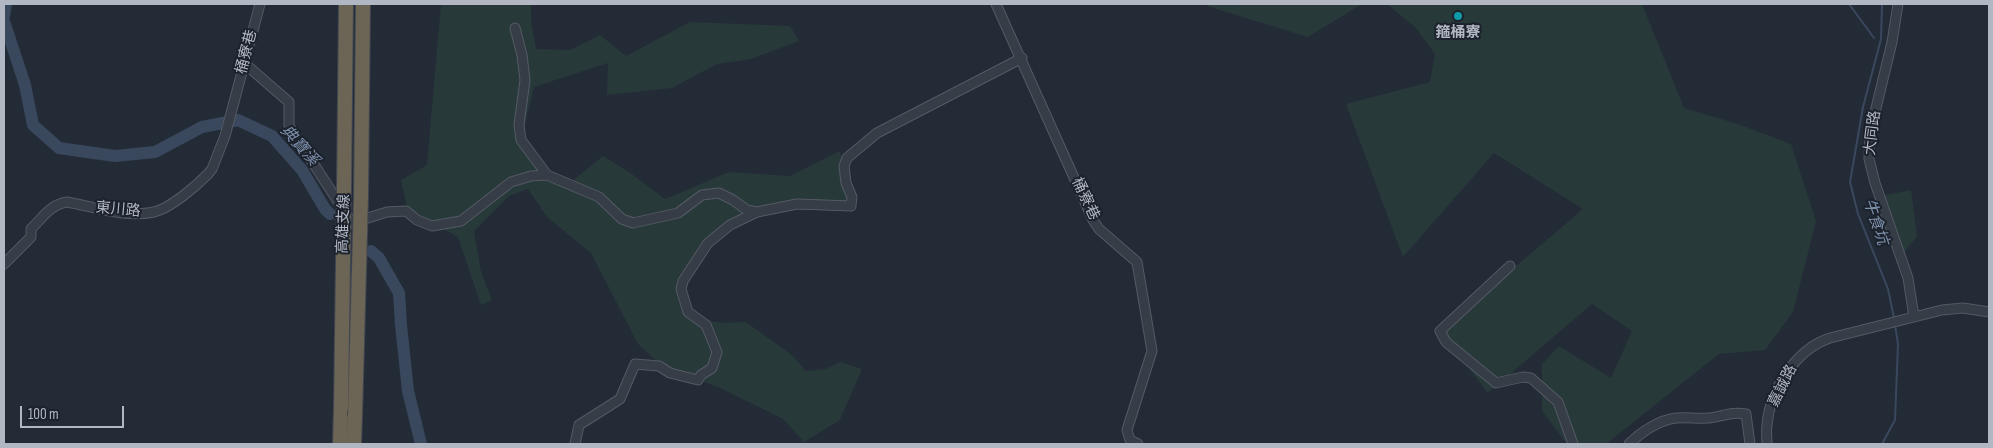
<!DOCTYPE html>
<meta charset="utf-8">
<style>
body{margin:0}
#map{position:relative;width:1993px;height:448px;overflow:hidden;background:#232b37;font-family:"Sofia Sans Condensed",sans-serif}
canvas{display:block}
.frame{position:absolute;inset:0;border:5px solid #b1b7c3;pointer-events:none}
.scale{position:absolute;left:20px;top:406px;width:104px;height:22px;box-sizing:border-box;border:2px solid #b1b7c3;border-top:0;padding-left:6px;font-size:15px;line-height:18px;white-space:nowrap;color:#b1b7c3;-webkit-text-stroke:4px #1c222c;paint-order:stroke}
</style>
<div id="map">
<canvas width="1993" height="448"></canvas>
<div class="frame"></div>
<div class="scale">100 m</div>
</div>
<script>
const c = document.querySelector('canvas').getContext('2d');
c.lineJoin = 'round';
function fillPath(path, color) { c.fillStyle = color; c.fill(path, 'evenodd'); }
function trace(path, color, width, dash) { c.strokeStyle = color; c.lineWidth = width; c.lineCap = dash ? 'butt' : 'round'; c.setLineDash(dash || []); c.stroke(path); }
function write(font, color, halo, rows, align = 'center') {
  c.font = font + ' "Sofia Sans Condensed","Noto Sans TC",sans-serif'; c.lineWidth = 4; c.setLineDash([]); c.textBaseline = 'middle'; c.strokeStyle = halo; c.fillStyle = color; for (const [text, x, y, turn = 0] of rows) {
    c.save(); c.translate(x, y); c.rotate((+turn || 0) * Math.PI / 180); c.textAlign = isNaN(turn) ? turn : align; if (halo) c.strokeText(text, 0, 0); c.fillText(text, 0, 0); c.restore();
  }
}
fillPath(new Path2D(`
 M441,4H531V21L536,49L570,50L600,35L626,56L690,22L790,26L799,41L751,59L717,64L672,88L607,95L608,63L534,87L524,127L528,149L566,186L603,156L629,172L665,199L729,172L790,176L840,151L851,198L833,210L793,208L735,218L705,238L687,270L682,294L694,319L724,323L746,322L792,355L806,371L825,369L841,362L862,369L840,420L804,442L783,419L720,388L661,365L638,344L591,253L547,217L528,189L509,196L474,231L481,272L492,300L481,305L458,237L421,217L407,207L401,180L427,165Z
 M1207,4H1362L1308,37L1207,6Z
 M1387,4H1642L1684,108L1738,124L1791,144L1816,221L1793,312L1765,350L1719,354L1606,444H1567L1542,411V364L1559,346L1611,378L1632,331L1592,304L1488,393L1440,331L1583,209L1494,153L1403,257L1346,104L1430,82L1435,54L1416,28Z
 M1911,190L1917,236L1899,259L1880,196Z`), '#28393a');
trace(new Path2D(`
 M1849,4L1874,38
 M1882,4L1881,39L1863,107L1850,182L1858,214L1888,289L1894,318
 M330,214L338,221
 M366,246L371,251
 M1882,444L1895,420L1898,344L1895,325`), '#3a485e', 2);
trace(new Path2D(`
 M4,16L6,4
 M4,21L25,85L33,125L59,148L115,156L155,152L202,127L238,120L272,136L302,170L325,209L330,214
 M371,251L379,258L399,293L401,325L408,391L421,444`), '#3a485e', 12);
const minor = new Path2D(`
 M996,4L1093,220L1099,229L1137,262L1152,351L1127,430L1130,440L1138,444
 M1898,4L1892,42L1870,133L1869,159L1875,183L1908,278L1914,317
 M515,28L522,55L525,80L519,125L521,140L547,175
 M244,63L289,102V126L352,223L387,212L406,211L417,220L432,226L461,221L511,182L531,176L547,175L599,197L622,219L633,223L678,213L702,195L719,193L733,200L747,210L757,212
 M4,264L31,237V229C42,218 51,204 67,202C94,207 126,218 154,212C171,208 196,186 208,174L212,169L225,136L260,4
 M1510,266L1440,331L1446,342L1496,383L1523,377L1531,378L1558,402L1573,444
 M575,444L579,425L620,399L635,364L659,366L670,373L698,380L701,375L712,368L717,352L706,325L688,312L681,289L683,281L708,243L730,225L757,212L797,204L851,206L852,197L846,183L844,166L847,158L877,133L1022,58
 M1629,444C1641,432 1659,420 1676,418C1687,417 1698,419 1708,418C1723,417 1730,411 1746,414L1750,444
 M1767,444C1767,438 1766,431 1767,425C1770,390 1796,349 1830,338L1942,310L1963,308L1989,312`);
const highway = new Path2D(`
 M344,188L346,4
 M361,197L363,4
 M340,444L341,408
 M354,444L355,416`);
trace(minor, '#545a65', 11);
trace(highway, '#414752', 16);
trace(minor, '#363d47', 9);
trace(highway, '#6c6454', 14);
const highwayBridge = new Path2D(`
 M341,408L344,188
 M355,416L361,197`);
trace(highwayBridge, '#414752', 16, []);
trace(highwayBridge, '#6c6454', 14);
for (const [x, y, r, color] of [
 [1458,16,5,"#0f9aa8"]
]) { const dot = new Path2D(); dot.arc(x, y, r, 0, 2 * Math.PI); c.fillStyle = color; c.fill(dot); trace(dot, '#1c222c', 2); }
write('bold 15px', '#b1b7c3', '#1c222c', [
 ["箍桶寮",1458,33]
]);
write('15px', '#b1b7c3', '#1c222c', [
 ["桶寮巷",247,52,-76],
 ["大同路",1873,133,-83],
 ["桶寮巷",1085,199,65],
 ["東川路",118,210,5],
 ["高雄支線",344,224,-88],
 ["嘉誠路",1783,386,-63]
]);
write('italic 16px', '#7c8da9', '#1c222c', [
 ["典寶溪",299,146,48],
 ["牛食坑",1875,222,71]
]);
</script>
